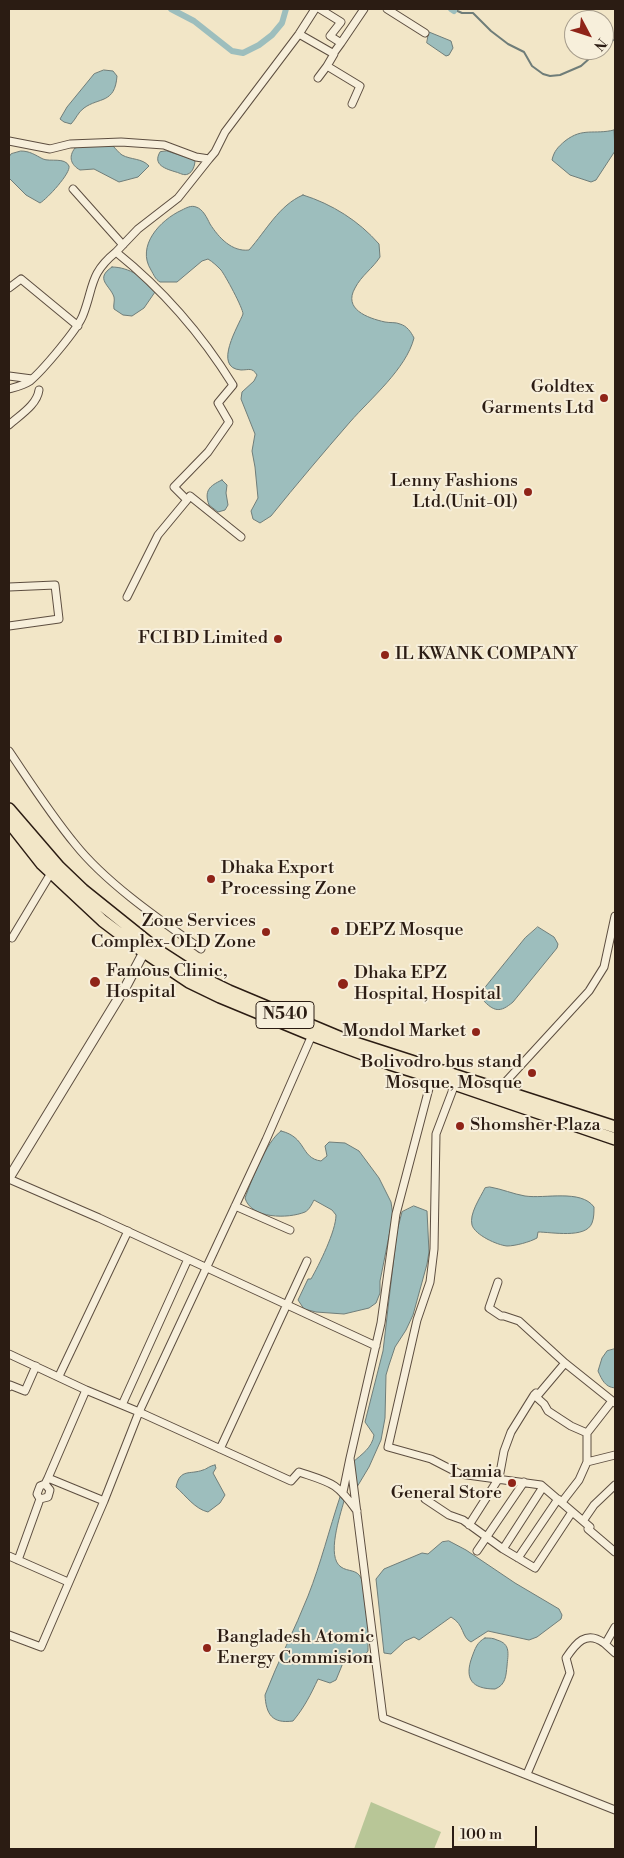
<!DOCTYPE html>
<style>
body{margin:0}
#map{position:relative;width:624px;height:1858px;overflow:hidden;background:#f2e6c7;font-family:"Libre Bodoni",serif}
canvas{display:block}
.frame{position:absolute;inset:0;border:10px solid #2b1c13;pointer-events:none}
.north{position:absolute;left:564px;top:10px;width:50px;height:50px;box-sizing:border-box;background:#f7efdb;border:1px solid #a59b8b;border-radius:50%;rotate:130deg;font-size:14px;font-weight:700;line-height:20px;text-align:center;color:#2b1c13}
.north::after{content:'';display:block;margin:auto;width:18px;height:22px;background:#8f2418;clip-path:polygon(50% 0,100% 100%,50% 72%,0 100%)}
.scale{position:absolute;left:452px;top:1826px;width:85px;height:22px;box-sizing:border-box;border:2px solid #2b1c13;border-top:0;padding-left:6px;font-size:15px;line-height:18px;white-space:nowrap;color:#2b1c13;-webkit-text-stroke:4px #f7efdb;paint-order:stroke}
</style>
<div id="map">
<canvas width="624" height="1858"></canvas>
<div class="frame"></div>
<div class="north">N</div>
<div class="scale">100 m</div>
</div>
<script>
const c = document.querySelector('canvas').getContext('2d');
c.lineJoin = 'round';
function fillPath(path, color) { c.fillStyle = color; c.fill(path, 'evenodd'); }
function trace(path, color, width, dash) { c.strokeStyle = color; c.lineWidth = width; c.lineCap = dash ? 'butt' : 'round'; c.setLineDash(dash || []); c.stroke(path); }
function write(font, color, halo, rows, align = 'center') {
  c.font = font + ' "Libre Bodoni",serif'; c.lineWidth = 4; c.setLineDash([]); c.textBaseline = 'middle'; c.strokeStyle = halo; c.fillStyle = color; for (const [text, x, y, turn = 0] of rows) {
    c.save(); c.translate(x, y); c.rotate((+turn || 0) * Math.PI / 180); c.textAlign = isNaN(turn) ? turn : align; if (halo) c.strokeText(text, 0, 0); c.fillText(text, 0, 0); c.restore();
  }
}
fillPath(new Path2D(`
 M371,1802L441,1832L434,1849H354Z`), '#b8c697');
const water = new Path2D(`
 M429,32L451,41L453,48L449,55L446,56L427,43Z
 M104,70L113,71L117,76C115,104 99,97 84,108C78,112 76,119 71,124L64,122L60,119L67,107L94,74Z
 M614,130L615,151L596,180L591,182L570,175L552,160C554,151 558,147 565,141C583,127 594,135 614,130Z
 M113,146C116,149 119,153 122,155C131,160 142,158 149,166L138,177L119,182L94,169L80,170C71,165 68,157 75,148L79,147Z
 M21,151C30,151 35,155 43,159C50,162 65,157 69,166C71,173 47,199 40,203L26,195L9,178V157L11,154Z
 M167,151L195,160C195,165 193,172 188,174C184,176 180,173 176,172C166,169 152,165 160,152Z
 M303,195C332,204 359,221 379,244L380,257C373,268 361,276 355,288C343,309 367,318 385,322C390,323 396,322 400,324C407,326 411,332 414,338C406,369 371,398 350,422C323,453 296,485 271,516L260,523L253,519L251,511L258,498L255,467L252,451L255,434L241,399L242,392L254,381L257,375C252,367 249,370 241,370C212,368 239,325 243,314C243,308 225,275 221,270C217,266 213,262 208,259L202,261L177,282H160C155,279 154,275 151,270C136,246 160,220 182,210C186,208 191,205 196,207C203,209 207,218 210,224C219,238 232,252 249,250C266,231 279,205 303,195Z
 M112,267C129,267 146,278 155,292L144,308L132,316L123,315L114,309C113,305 115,301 114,297C110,285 94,279 112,267Z
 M222,480L227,485L226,493L228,505L225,510L218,512L209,505C204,491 209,486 222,480Z
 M538,927L554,937L558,944L557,948L513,1002C500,1013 494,1012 482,999V991L525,938Z
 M281,1131C307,1137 300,1158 321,1161L327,1156L325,1146L329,1142L345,1143L359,1151L379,1178L391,1202L393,1216L380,1281V1293L376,1303L369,1308L344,1314L316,1312L304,1309L298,1300L308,1279H311C319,1265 336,1231 336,1215L332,1210L314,1200C312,1204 309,1210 305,1212C288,1219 251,1219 245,1198C252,1179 266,1142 281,1131Z
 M490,1187C502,1189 513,1194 525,1196C545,1199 581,1189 594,1207C594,1212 594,1218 592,1223C586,1239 551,1232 538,1232L537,1238C530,1242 515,1246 507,1246C497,1245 475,1235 472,1225C469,1214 480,1198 485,1188Z
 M414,1206L427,1211L429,1252L427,1264L413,1315L406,1330L395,1347L389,1365L386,1375L385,1418L381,1440L369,1467L357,1487L353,1462C362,1454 372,1448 374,1435L365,1422L383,1351L397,1231L402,1212Z
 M615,1349V1388C605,1387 602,1380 598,1371L602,1358L607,1351Z
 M215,1465L216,1468L213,1473L225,1495L220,1503L208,1512C195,1509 186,1496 176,1487C180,1468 190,1475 203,1470C207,1469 209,1466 215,1465Z
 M340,1497L344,1501C340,1516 326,1557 341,1567C348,1572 357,1569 361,1578C368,1591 368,1636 368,1651C358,1664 356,1660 343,1663L336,1680L330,1683L318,1679C311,1694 304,1708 293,1721C272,1724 266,1714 265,1695C278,1661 295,1629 308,1596C321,1563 329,1530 340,1497Z
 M449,1541L466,1550L515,1583L559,1609L562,1615L561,1619L537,1637L529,1640L488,1631L471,1642C461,1637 465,1625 451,1617L419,1640L414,1637L405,1641L391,1654L384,1653L376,1579L384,1569L422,1553L428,1554L442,1542Z
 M485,1638C490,1638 493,1638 497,1640C511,1644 508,1654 507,1666C506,1675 506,1685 495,1689C472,1689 464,1679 472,1657C475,1649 477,1642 485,1638Z`);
fillPath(water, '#9dbebd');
trace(water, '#6f7d79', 1);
trace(new Path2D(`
 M453,9L462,13H473L491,31L508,44L524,52L532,66L543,74L550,76L560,75L581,66L599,50
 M604,46L615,39`), '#6f7d79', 2);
trace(new Path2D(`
 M171,9L194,21L232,51L243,53L259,45L272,35L282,23L286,9
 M451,9L454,11`), '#9dbebd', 6);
const minor = new Path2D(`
 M320,9L341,22L330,36L341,43L333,54
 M387,9L425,33
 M299,34L334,54L327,66L360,86L352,104
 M341,43L364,9
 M318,78L327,66
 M9,141L50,149L70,144L121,142L164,145L196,157L209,159L215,152L225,132L299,34L315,9
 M73,189L123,245
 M116,252L138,229L178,198L209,159
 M9,288L21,279L78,326
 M9,376L32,379
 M9,389C16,387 24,385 30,381C42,371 78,329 83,315C94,287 89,274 116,252C162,289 202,335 233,385L218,403L229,422L208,452L174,487L187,500L158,535L127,597
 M9,425C20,415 37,405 39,390
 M187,500L190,496L241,537
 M9,587L55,585L59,619L9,626
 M9,751C30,782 51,815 75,844C106,883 160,920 201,949
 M12,938L51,873
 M455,1084L436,1134L434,1249L430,1282L417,1320L388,1447L431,1459L460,1474L541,1485L590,1527L588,1529L615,1552
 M499,1089L589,991L604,967L615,916
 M9,1179L99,1218L376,1346
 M235,1206L290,1230
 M498,1282L489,1308L501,1316H504L519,1321L565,1363L615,1403
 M9,1354L86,1390L139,1412L291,1481L299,1472C332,1483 336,1482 357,1511
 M59,1376L128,1231
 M9,1387L10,1385L25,1391L36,1366
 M534,1395L544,1404L548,1411L571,1426L587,1433
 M122,1405L188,1259
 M220,1449L307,1261
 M350,1458L381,1323L396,1214L432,1077
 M587,1462L615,1455
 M48,1478L86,1390
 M343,1492L350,1458L383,1718L615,1810
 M40,1499L37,1494L40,1486L45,1484
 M425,1499L449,1515L463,1520L503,1549L535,1568L572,1512
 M562,1502L579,1480L587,1462V1433L612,1401
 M583,1521L594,1505L615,1485
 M469,1525L499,1478L504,1451L511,1432L534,1395L536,1393L538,1395L565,1363
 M503,1549L543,1487
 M477,1551L524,1482
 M9,1556L68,1582
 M518,1558L558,1499
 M18,1560L40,1499L48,1497L50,1490L45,1484L48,1478L104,1501
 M9,1635L41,1647L104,1501L139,1412L266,1140L312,1035
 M604,1643L615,1653
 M527,1774L570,1673L566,1658C576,1643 586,1630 604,1643L607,1641L615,1627`);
const tertiary = new Path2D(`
 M9,1178L126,986L144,952`);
const trunk = new Path2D(`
 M9,809L59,867L83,890L159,951L196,975L229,991L346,1040L615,1127
 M9,822L42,864L103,921L144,952L189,982L220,997L312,1035L390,1064L457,1085L615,1139`);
trace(minor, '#5d4e40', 9);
trace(tertiary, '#5d4e40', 11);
trace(trunk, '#2b1c13', 14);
trace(minor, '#f7efdb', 7);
trace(tertiary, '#f7efdb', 9);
trace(trunk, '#f2e6c7', 11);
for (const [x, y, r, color] of [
 [604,398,5,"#8f2418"],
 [528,492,5,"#8f2418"],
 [278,639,5,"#8f2418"],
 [385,655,5,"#8f2418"],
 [211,879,5,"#8f2418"],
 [335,931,5,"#8f2418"],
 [266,932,5,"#8f2418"],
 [95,982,6,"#8f2418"],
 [343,984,6,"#8f2418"],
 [476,1032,5,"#8f2418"],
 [532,1073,5,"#8f2418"],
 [460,1126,5,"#8f2418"],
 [512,1483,5,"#8f2418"],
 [207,1648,5,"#8f2418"]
]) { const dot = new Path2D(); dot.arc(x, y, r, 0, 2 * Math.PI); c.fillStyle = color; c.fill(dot); trace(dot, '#f7efdb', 2); }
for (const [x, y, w] of [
 [285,1015,58]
]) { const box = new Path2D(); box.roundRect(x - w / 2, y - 13.5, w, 27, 4); c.fillStyle = '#f7efdb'; c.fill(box); trace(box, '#2b1c13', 1); }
write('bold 16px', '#2b1c13', null, [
 ["N540",285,1015]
]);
write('18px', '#2b1c13', '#f7efdb', [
 ["Goldtex",594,388],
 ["Garments Ltd",594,409],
 ["Lenny Fashions",518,482],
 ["Ltd.(Unit-01)",518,503],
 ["FCI BD Limited",268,639],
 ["IL KWANK COMPANY",395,655,"left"],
 ["Dhaka Export",221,869,"left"],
 ["Processing Zone",221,890,"left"],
 ["Zone Services",256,922],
 ["Complex-OLD Zone",256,943],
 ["DEPZ Mosque",345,931,"left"],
 ["Famous Clinic,",106,972,"left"],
 ["Hospital",106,993,"left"],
 ["Dhaka EPZ",354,974,"left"],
 ["Hospital, Hospital",354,995,"left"],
 ["Mondol Market",466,1032],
 ["Bolivodro bus stand",522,1063],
 ["Mosque, Mosque",522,1084],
 ["Shomsher Plaza",470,1126,"left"],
 ["Lamia",502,1473],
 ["General Store",502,1494],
 ["Bangladesh Atomic",217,1638,"left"],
 ["Energy Commision",217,1659,"left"]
], 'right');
</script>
